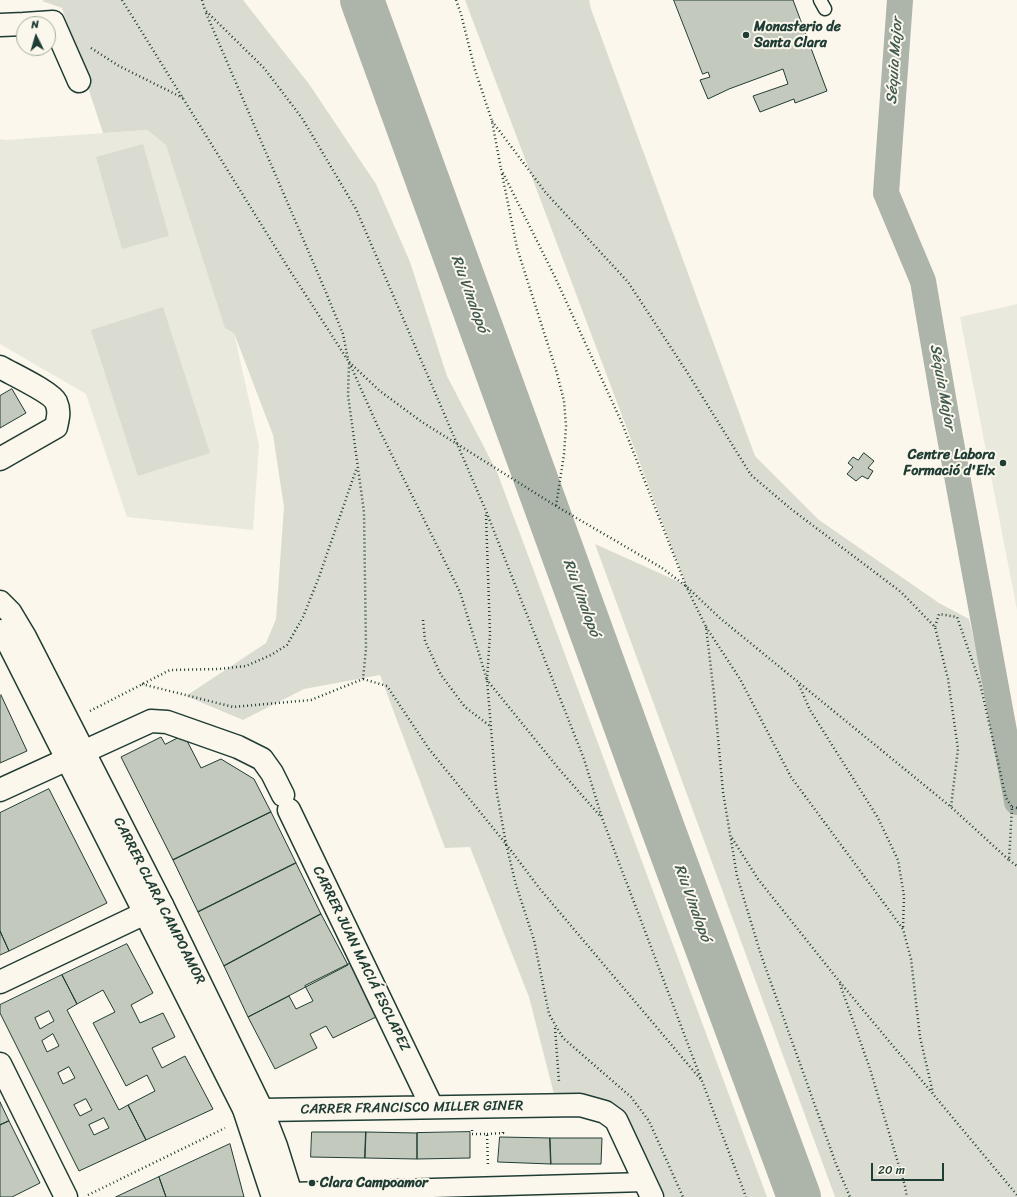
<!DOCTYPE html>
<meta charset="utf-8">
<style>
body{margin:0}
#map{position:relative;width:1017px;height:1197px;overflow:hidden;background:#fbf7ec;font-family:Sriracha,sans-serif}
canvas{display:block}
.north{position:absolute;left:16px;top:16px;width:40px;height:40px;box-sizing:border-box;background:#fbf7ec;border:1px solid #a3ada2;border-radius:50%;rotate:355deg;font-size:11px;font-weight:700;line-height:16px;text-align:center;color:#1f3d34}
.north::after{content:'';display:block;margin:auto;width:14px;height:18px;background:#1f3d34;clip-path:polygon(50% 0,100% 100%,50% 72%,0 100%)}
.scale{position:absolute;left:871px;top:1163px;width:73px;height:18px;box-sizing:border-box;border:2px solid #1f3d34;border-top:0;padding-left:5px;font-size:12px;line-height:14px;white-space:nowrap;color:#1f3d34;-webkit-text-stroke:3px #fbf7ec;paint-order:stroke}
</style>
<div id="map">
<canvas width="1017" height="1197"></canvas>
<div class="north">N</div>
<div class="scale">20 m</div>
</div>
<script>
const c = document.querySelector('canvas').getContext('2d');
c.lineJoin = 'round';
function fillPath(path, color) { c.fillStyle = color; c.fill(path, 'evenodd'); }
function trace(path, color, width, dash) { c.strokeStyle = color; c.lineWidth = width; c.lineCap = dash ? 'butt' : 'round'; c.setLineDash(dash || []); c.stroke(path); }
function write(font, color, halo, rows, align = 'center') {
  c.font = font + ' Sriracha,sans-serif'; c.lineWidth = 4; c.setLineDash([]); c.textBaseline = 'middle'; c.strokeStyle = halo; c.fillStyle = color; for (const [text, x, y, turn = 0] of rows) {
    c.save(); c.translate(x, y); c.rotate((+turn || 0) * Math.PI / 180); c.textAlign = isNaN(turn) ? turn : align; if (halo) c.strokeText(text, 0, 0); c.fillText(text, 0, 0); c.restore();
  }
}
fillPath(new Path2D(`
 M147,130L166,145L234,333L259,445L253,530L127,517L86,394L0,344V139L5,140Z
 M1017,304V610L960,317Z`), '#eae9de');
fillPath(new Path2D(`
 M44,0H243L309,84L376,184L410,262L447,376L497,472L767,1197H658L611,1104L555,1098L529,997L470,847L445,848L380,675L304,689L243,720L186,696L266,643L276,619L284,507L273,435L234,333L225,328L166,145L147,130L103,133L62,8L42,1Z
 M465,0H589L591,9L755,456L819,520L939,603L969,619L987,698L1005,783L1017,780V1197H835L595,544L686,585Z
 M143,144L169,236L122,249L96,157Z
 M163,307L210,453L138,476L91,330Z`), '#dbdcd1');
trace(new Path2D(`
 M900,0L886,193L923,281L947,421L1017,802`), '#adb4aa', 26);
trace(new Path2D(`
 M362,0L663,829L799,1197`), '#adb4aa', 44);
const building = new Path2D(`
 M674,0H793L827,91L795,103L794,99L760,112L753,96L788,84L783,69L729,89L708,99L700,80L710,77L708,72L703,74Z
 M12,389L26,413L0,428V396Z
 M864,453L874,461L868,468L873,471L868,479L862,476L856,481L847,474L853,467L848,463L853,457L858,460Z
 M1,695L27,751L0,763V696Z
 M184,735L201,768L221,759L254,779L271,812L173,860L121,757L161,737L165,744Z
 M49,789L107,903L9,951L0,931V813Z
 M271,812L296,863L198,912L173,860Z
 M296,863L321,914L224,966L198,912Z
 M321,914L348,965L248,1017L224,966Z
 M0,931L9,951L0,955Z
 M127,944L153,993L131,1005L140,1023L163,1013L175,1037L152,1048L162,1068L185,1056L213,1109L146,1140L128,1105L155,1091L147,1075L126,1086L93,1023L115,1012L103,990L77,1004L62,975Z
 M351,963L378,1016L333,1038L326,1026L310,1034L317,1048L275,1069L248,1017L289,996L296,1009L313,1001L305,986Z
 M62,975L77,1004L67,1010L119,1110L128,1105L146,1140L79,1171L0,1013V1005ZM49,1011L54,1021L40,1029L35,1018ZM53,1034L59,1046L47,1052L42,1041ZM69,1067L75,1078L63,1084L58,1073ZM86,1099L92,1110L80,1116L74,1105ZM104,1118L109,1128L94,1135L89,1125Z
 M0,1102L9,1121L0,1125Z
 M9,1121L40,1183L12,1197H0V1125Z
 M312,1132H366L365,1158L311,1157Z
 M366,1132L417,1133V1159L365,1158Z
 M470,1132V1158L417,1159V1133Z
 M500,1137L550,1138L551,1164L498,1162Z
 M550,1138H602L601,1164H551Z
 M230,1144L244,1197H166L159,1177Z
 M159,1177L166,1197H116Z`);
fillPath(building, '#c4c9be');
trace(building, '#1f3d34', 1);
const service = new Path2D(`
 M820,0L825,9`);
const pedestrian = new Path2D(`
 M291,1192L645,1182`);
const minor = new Path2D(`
 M24,24L53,22L79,81
 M0,25L24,24
 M0,367C12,374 51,392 56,402C60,411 58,418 56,427L0,459
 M0,790L151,721L167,722L238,747L262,759L272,773L283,795
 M289,810L432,1107
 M0,982L162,905
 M0,1064L66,1197
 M244,1109L262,1110L580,1105L605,1112L616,1120L652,1197`);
const tertiary = new Path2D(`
 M0,602L10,612L25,637L162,905L262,1110L276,1146L292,1197
 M0,631L10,646L244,1109L273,1197`);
trace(service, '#1f3d34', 15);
trace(pedestrian, '#1f3d34', 21);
trace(minor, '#1f3d34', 25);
trace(tertiary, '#1f3d34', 25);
trace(new Path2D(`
 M122,0L287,266L349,362L378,427L460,592L487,680L496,788L506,844L540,889L702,1081
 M202,0L205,10L264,68L302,118L356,209L486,511L584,759L602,818L746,1197
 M456,0L461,14L475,70L492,121L501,169
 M206,13L325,290L343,334L348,359
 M91,48L119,66L183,98
 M492,121L546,193L628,282L687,372L751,475L791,509L901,592L935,627L948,679L958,749L951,807
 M501,169L554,275L622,423L686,586L706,627L714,694L723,792L737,876L761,955L836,1164L850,1197
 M502,174L517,248L556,370L564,401L566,426L564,454L556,506
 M486,515L490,634L487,680L559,769L601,817
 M662,568L686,586L721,619L951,807L1009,860L1012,807L1006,798L980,683L957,617L939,614L935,627
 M423,620L425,641L441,675L465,707L490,726
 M706,627L740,679L791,777L903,929L911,959L920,1037L933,1093
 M363,679L387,686L429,749L506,844L516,885L534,940L549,1014L563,1038L631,1097L649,1121L683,1197
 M142,684L233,707L311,700L363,679L366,649L364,512L348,395L349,364
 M799,685L810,710L878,818L898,860L904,896L903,929
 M90,711L170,670L219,669L246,666L271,655L287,645L303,617L319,577L357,467
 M1012,807L1017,808
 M732,838L758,879L839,981L1017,1195
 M1009,860L1017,866
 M840,984L870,1069L905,1186L907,1197
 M555,1028L559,1082
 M472,1130V1134H487L488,1166
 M487,1134L503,1133V1130
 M88,1195L225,1128`), '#1f3d34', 2.5, [1, 3]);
trace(service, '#fbf7ec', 12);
trace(pedestrian, '#fbf7ec', 18);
trace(minor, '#fbf7ec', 22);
trace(tertiary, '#fbf7ec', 22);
trace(new Path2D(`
 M349,362L380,391L422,422L556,506L662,568`), '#1f3d34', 2.5, [1, 3]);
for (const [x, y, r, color] of [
 [746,35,4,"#1f3d34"],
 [1003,463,4,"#1f3d34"],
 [312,1183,4,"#1f3d34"]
]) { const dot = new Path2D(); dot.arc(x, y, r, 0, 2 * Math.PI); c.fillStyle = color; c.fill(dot); trace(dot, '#fbf7ec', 1.5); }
write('bold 14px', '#1f3d34', '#fbf7ec', [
 ["Monasterio de",754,27],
 ["Santa Clara",754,43],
 ["Centre Labora",995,455,"right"],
 ["Formació d'Elx",995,471,"right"],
 ["Clara Campoamor",320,1183]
], 'left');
write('14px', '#1f3d34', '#fbf7ec', [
 ["CARRER CLARA CAMPOAMOR",159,901,63],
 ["CARRER JUAN MACIÁ ESCLAPEZ",361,959,64],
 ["CARRER FRANCISCO MILLER GINER",412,1108,-1]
]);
write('italic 15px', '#425b52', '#fbf7ec', [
 ["Séquia Major",895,61,-86],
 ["Riu Vinalopó",469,294,70],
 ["Séquia Major",942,387,80],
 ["Riu Vinalopó",581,598,70],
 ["Riu Vinalopó",692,903,70]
]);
</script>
